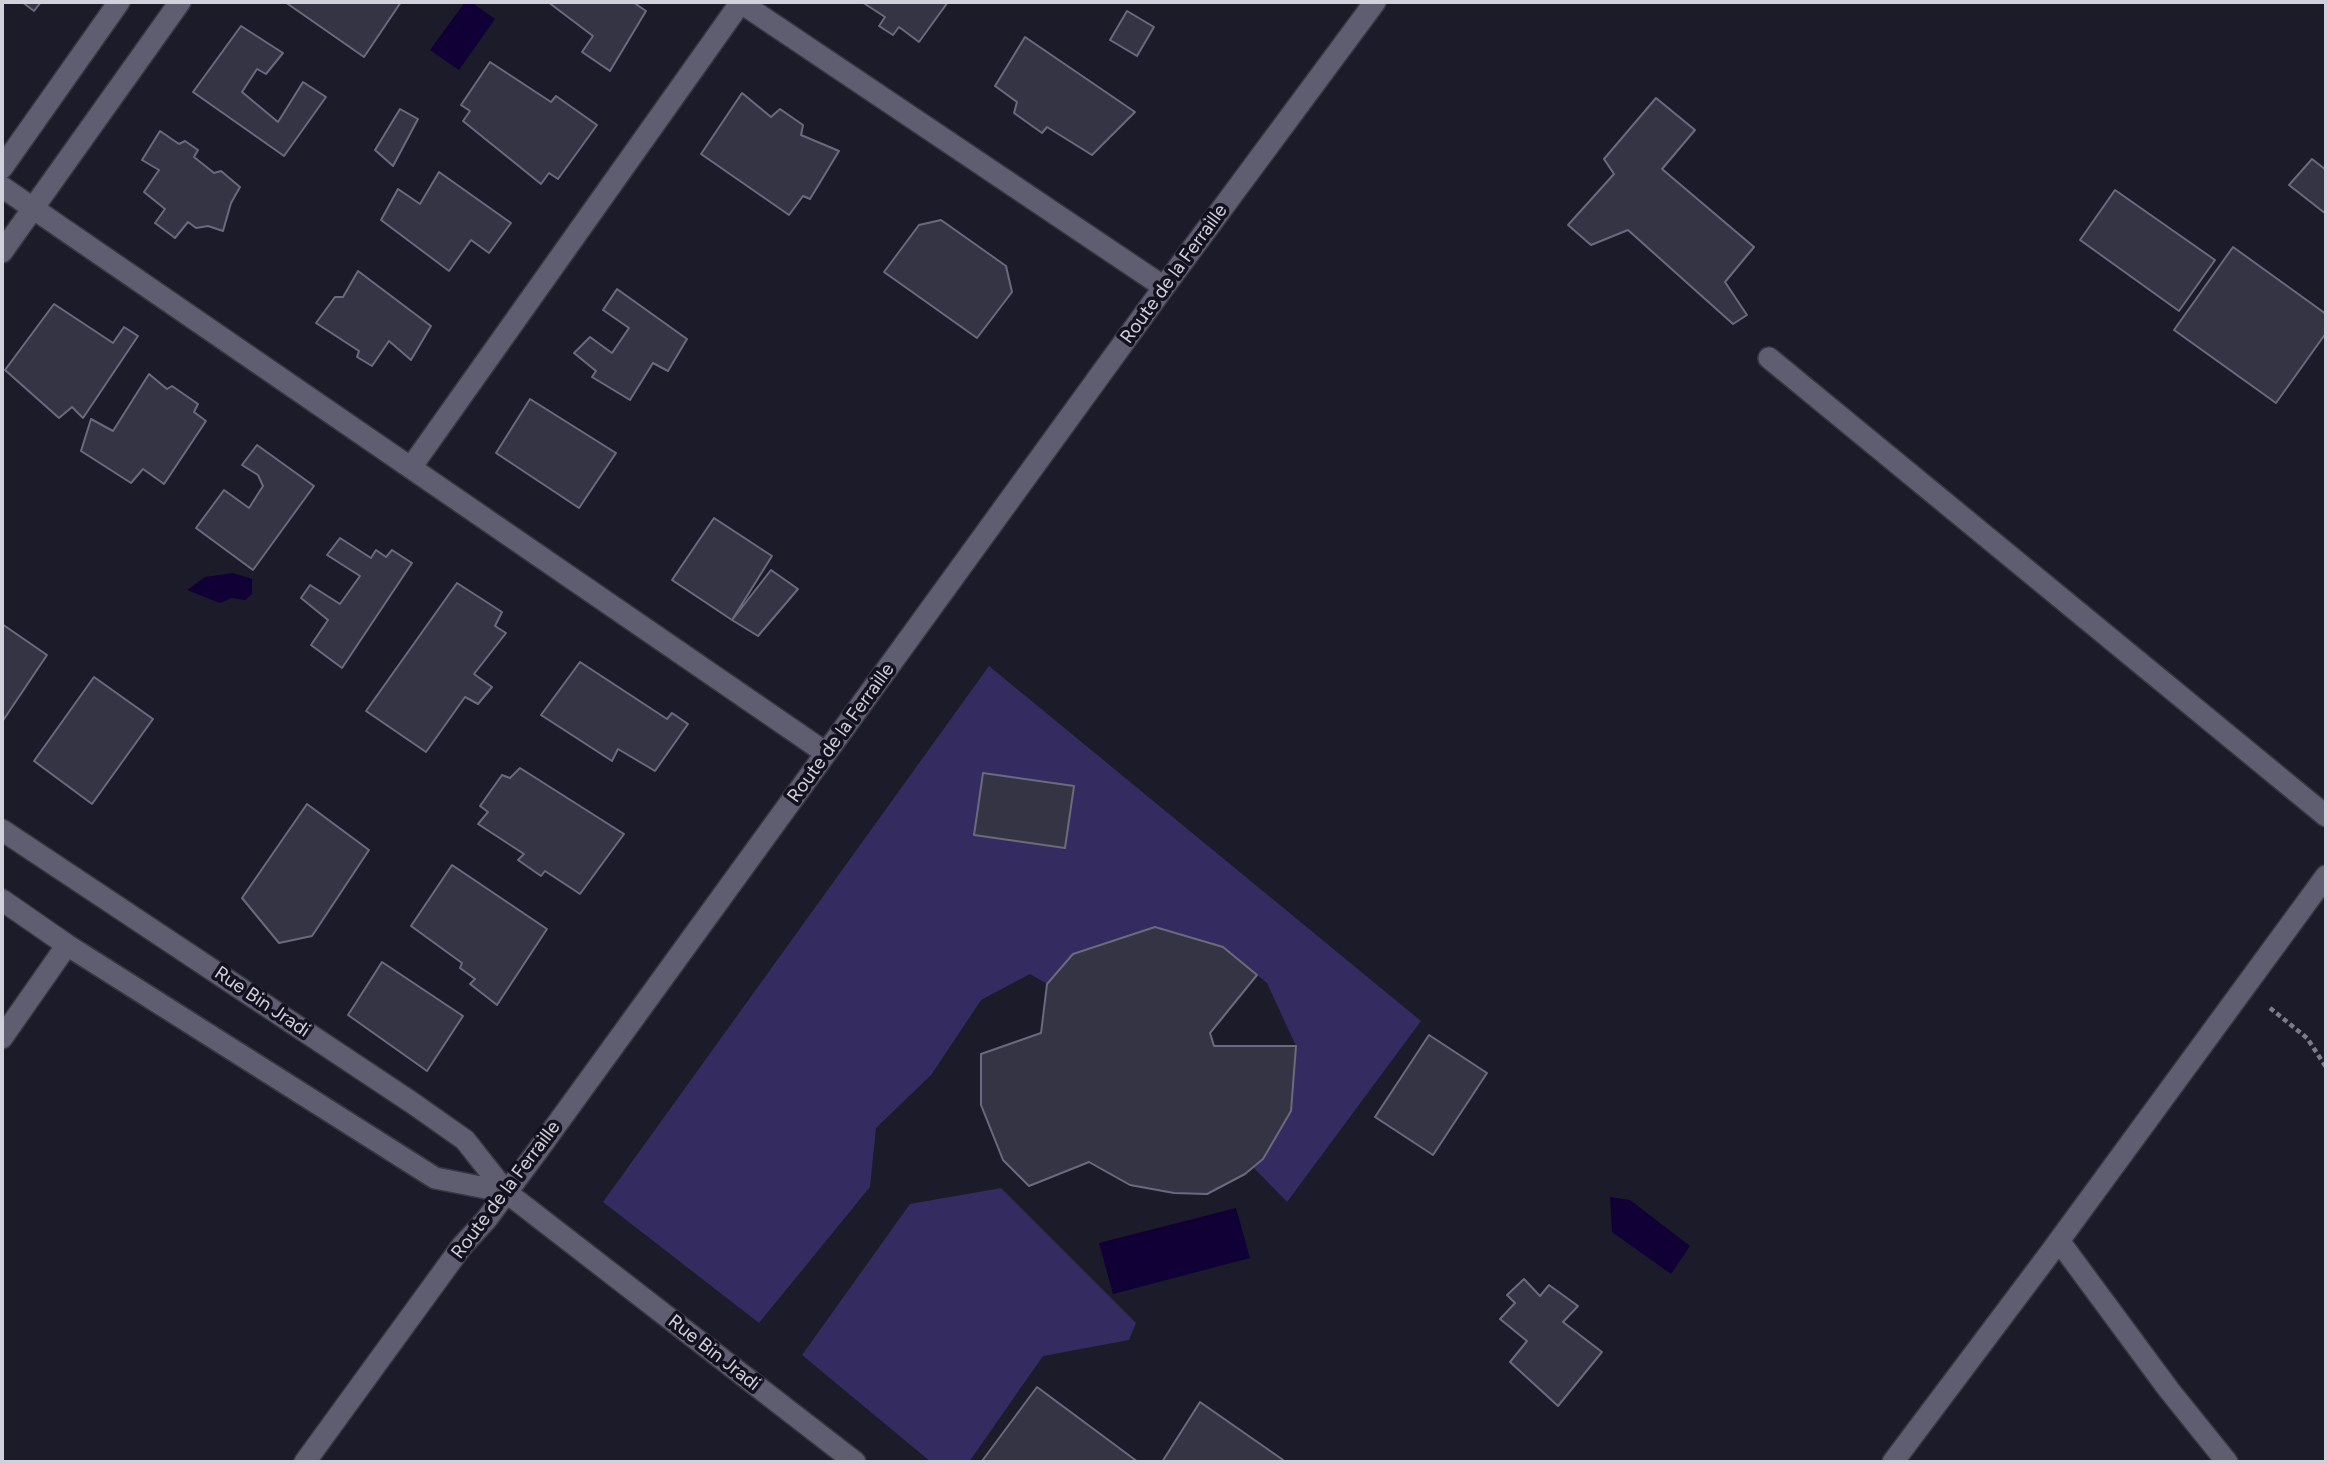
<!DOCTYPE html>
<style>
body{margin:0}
#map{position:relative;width:2328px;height:1464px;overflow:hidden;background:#1c1b2a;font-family:Figtree,sans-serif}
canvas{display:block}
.frame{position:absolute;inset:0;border:4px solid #d1d1db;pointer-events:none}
</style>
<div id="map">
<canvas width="2328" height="1464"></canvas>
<div class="frame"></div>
</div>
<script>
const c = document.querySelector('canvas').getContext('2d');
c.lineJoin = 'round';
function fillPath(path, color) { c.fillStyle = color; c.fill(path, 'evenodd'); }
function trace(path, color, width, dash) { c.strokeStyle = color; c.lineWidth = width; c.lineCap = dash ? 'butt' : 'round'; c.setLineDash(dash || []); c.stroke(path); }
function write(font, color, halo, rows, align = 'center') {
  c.font = font + ' Figtree,sans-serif'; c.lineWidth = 7; c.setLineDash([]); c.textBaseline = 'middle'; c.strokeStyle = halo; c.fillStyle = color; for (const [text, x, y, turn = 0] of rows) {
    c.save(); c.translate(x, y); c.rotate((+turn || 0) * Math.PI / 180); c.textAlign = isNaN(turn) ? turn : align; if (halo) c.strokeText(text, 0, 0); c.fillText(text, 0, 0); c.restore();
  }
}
fillPath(new Path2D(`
 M989,666L1421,1021L1287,1202L1254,1168L1263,1159L1291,1111L1296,1046L1267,983L1223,947L1155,927L1073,954L1047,984L1030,974L981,1000L931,1075L876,1128L870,1187L759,1323L603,1202Z
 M1001,1188L1136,1323L1129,1340L1043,1356L969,1462H931L802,1355L910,1204Z`), '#342b60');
fillPath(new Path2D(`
 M465,2H471L495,19L459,70L430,50Z
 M233,573L252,579V594L245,600L232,598L220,603L187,590L205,577Z
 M1610,1197L1630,1200L1690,1246L1671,1274L1612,1232Z
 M1236,1208L1250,1258L1113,1294L1099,1243Z`), '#100036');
const building = new Path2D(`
 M22,2H41L34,11Z
 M285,2H401L364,57Z
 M548,2H633L646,11L610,71L582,52L593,36Z
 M862,2H948L919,42L899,27L893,35L879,26L885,17Z
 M1127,11L1154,27L1137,56L1110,40Z
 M241,26L283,53L266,74L257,69L242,92L278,122L303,82L326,97L284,156L193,92Z
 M1025,37L1135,112L1092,155L1047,127L1042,133L1014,113L1017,102L995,86Z
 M490,62L551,102L556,96L597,125L558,179L549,173L541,184L463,121L470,111L461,105Z
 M742,93L771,117L780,109L803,125L801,135L839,151L810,199L803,196L789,215L701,154Z
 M1656,98L1695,130L1662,169L1754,247L1725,282L1747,315L1733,324L1628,230L1591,245L1568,225L1614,174L1604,159Z
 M400,109L418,119L393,166L375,150Z
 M160,131L179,144L185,141L198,150L194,157L214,173L221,171L240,187L231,203L223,231L208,226L196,228L188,222L175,238L155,223L165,209L144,192L159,170L142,160Z
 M2312,159L2326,170V214L2289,185Z
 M439,172L511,223L489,253L471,240L449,271L381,220L398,189L420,204Z
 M2115,190L2215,260L2179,311L2080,240Z
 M941,220L1006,266L1012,292L977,338L884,272L919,225Z
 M2233,247L2326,314V333L2276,403L2174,330Z
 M358,271L431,326L411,360L389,341L372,366L357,357L359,351L316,323L335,297H343Z
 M617,289L687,339L668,371L653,363L630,400L592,377L596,371L574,353L590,337L612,353L629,328L603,310Z
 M54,304L113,343L124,327L138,336L83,418L72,407L59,418L5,370Z
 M149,374L167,389L172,386L198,404L194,412L206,421L164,484L143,469L131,483L81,451L91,419L113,431Z
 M530,399L616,453L579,508L496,453Z
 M257,445L314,486L253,570L196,528L224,490L249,508L263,486L258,475L242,465Z
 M714,518L772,556L732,620L672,580Z
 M340,538L371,558L376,550L386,557L392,550L412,563L342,668L311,645L328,620L301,598L310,585L340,604L360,576L327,555Z
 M771,570L798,589L758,636L732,620Z
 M457,583L502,612L495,626L506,633L474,674L492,687L478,704L465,697L426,752L366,711Z
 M2,624L47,655L2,722Z
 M580,662L667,719L672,713L688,724L655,771L618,749L612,761L541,715Z
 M94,677L153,719L92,804L34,761Z
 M520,768L624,834L580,894L545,871L541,876L518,860L524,854L478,824L488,812L480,806L502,775L510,778Z
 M983,773L1074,786L1065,848L974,835Z
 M307,804L369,850L312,936L279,943L242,898Z
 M452,865L547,929L497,1005L470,984L475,979L460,968L462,963L411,926Z
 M1155,927L1223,947L1257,975L1210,1033L1214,1046H1296L1291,1111L1263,1159L1245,1174L1207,1194L1174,1193L1130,1185L1089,1162L1029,1186L1003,1160L981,1105V1054L1041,1033L1047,984L1073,954Z
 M382,962L463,1016L427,1071L348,1015Z
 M1429,1035L1487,1073L1433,1155L1375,1117Z
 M1524,1279L1540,1296L1549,1285L1578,1306L1563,1322L1602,1352L1558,1406L1510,1362L1527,1341L1500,1319L1515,1303L1507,1295Z
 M1037,1387L1138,1462L982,1461Z
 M1200,1402L1286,1462H1162Z`);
fillPath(building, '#353445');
trace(building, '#6b6a7d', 2);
const street = new Path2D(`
 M740,2L1164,287
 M2,168L119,2
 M2,187L826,753
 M2,252L180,2
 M1769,358L2326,816
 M412,466L741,2
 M2,830L411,1102L465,1140L506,1192L855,1462
 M2,900L67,945L435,1178L506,1192
 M2,1038L67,945
 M2059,1241L2169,1390L2227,1462`);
const secondary = new Path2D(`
 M305,1462L462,1246L486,1220L536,1153L1164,287L1375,2
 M1893,1462L2050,1253L2326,876`);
trace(street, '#373642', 24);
trace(secondary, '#373642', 24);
trace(new Path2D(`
 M2270,1008L2307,1038L2326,1067`), '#7c7b88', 4.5, [5, 3.5]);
trace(street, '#5f5e70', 21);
trace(secondary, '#5f5e70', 21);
write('19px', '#d1d1db', '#131120', [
 ["Route de la Ferraille",1174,274,-54],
 ["Route de la Ferraille",841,733,-54],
 ["Rue Bin Jradi",262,1002,34],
 ["Route de la Ferraille",506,1190,-53],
 ["Rue Bin Jradi",714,1353,38]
]);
</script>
